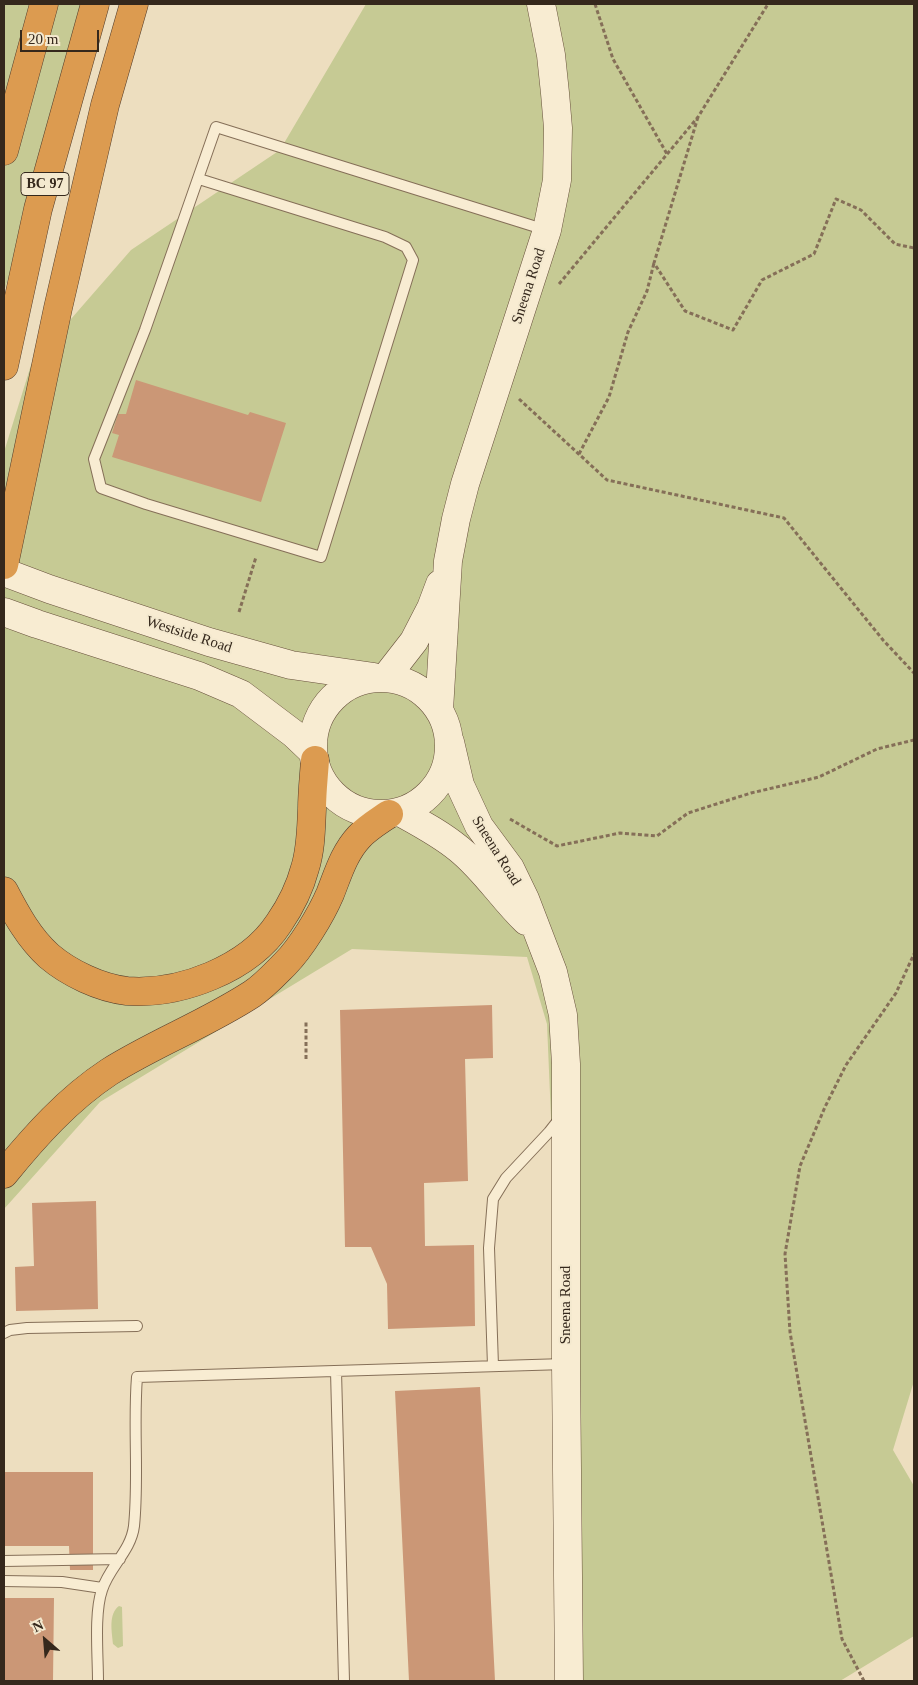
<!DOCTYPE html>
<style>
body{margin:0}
#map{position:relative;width:918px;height:1685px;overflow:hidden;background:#eddebf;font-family:Georgia,serif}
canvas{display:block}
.frame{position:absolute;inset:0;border:5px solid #35281c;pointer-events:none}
.north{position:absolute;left:20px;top:1615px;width:50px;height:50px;-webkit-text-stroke:4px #f4e9cf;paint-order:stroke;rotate:333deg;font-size:14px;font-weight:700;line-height:20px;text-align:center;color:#35281c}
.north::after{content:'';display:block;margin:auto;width:18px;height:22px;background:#35281c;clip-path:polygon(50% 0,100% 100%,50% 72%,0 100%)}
.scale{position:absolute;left:20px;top:30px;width:79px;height:22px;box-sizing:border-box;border:2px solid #35281c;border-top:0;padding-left:6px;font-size:15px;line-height:18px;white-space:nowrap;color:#35281c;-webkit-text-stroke:4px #f4e9cf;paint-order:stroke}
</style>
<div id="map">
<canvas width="918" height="1685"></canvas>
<div class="frame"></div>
<div class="north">N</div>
<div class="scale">20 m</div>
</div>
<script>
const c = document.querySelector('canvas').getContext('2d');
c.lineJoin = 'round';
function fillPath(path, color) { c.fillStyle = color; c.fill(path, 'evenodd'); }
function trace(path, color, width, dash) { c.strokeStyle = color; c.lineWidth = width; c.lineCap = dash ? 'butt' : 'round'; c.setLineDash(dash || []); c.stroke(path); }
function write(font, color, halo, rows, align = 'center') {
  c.font = font + ' Georgia,serif'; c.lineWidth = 4; c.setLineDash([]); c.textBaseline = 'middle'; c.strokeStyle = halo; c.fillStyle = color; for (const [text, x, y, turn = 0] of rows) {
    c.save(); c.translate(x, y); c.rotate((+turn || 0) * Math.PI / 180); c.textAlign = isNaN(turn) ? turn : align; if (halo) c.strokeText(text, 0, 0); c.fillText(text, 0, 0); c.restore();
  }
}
fillPath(new Path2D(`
 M4,4H100L4,291Z
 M366,4H914V1381L893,1450L914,1486V1636L840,1681H575L547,1024L527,957L352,949L100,1102L4,1209V452L31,365L131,250L280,150Z
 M119,1606L122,1607L123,1646L118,1648L113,1644C112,1632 108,1614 119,1606Z`), '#c6ca94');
fillPath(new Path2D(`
 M136,380L248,415L250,412L286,423L261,502L112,457L119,435L112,433L118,414H126Z
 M492,1005L493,1058L465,1059L468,1181L424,1183L425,1246L474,1245L475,1326L388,1329L387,1284L371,1247H345L340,1010Z
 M96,1201L98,1309L16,1311L15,1267L34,1266L32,1203Z
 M480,1387L495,1681H409L395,1391Z
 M4,1472H93V1570H70L69,1546H4Z
 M4,1598H54L53,1681H4Z`), '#cb9776');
const lane = new Path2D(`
 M199,179L385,237L406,247L413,260L321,557L146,504L101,488L94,459L145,330L216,127L546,230
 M4,1333L10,1330L27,1328L137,1326
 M493,1366L489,1248L493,1199L506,1178L549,1132L560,1118
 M336,1371L344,1681
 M4,1561L120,1559
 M4,1581L62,1582L102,1588
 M98,1681C98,1655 94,1613 102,1590C109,1567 131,1551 134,1526C139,1477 133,1426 137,1377L565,1364`);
const secondary = new Path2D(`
 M4,572L49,589L209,642L291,665L374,677
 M4,612L37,624L199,676L241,694L294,734L313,752
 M386,677L414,641L431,608L440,584
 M313 746a68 68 0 1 1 136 0a68 68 0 1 1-136 0Z
 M439,710L448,561L456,519L465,484L547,230L557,180L558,128L555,93L551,55L541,4
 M450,742L460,785L479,826L510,868L525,899L553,972L563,1015L566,1064V1364L569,1681
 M400,812C420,823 441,834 459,849C485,870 502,898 526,921`);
const highway = new Path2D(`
 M4,151L44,4
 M4,366L38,209L95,4
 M4,565L58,308L105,105L134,4
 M4,891C16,914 29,938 49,956C69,973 100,988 127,991C180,995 249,969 279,923C290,907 300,887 305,868C311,849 311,829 312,809C312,792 314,776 315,760
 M4,1174C35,1136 68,1099 109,1072C155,1043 206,1024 252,994C264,986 275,974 285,964C301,948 321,915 330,894C338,874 344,853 359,837C367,828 379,821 389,814`);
trace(lane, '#856f58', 12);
trace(secondary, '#67503b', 29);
trace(highway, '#533d2c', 29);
trace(new Path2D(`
 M595,4L613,59L667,154
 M698,117L654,263L685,311L733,330L762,280L814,254L836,199L861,210L895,244L914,248
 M559,284L698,117L768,4
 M519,399L607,480L784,518L883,640L914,673
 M579,454L609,397L628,332L647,291L654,263
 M239,612L256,557
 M510,819L557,846L620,833L657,836L688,813L751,793L819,777L877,749L914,740
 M306,1059V1021
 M864,1681L842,1639L790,1332L785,1254L800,1166L825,1107L846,1065L896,993L914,954`), '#856f58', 3, [4, 2.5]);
trace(lane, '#f8ecd2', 10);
trace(secondary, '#f8ecd2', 28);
trace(highway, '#dc9b50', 28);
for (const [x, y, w] of [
 [45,184,48]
]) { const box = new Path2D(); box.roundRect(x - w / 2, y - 11.5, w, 23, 4); c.fillStyle = '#f4e9cf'; c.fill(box); trace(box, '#35281c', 1); }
write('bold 14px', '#35281c', null, [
 ["BC 97",45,184]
]);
write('15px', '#35281c', '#f4e9cf', [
 ["Sneena Road",529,286,-72],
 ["Westside Road",189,635,18],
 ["Sneena Road",496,851,58],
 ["Sneena Road",566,1305,-90]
]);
</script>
